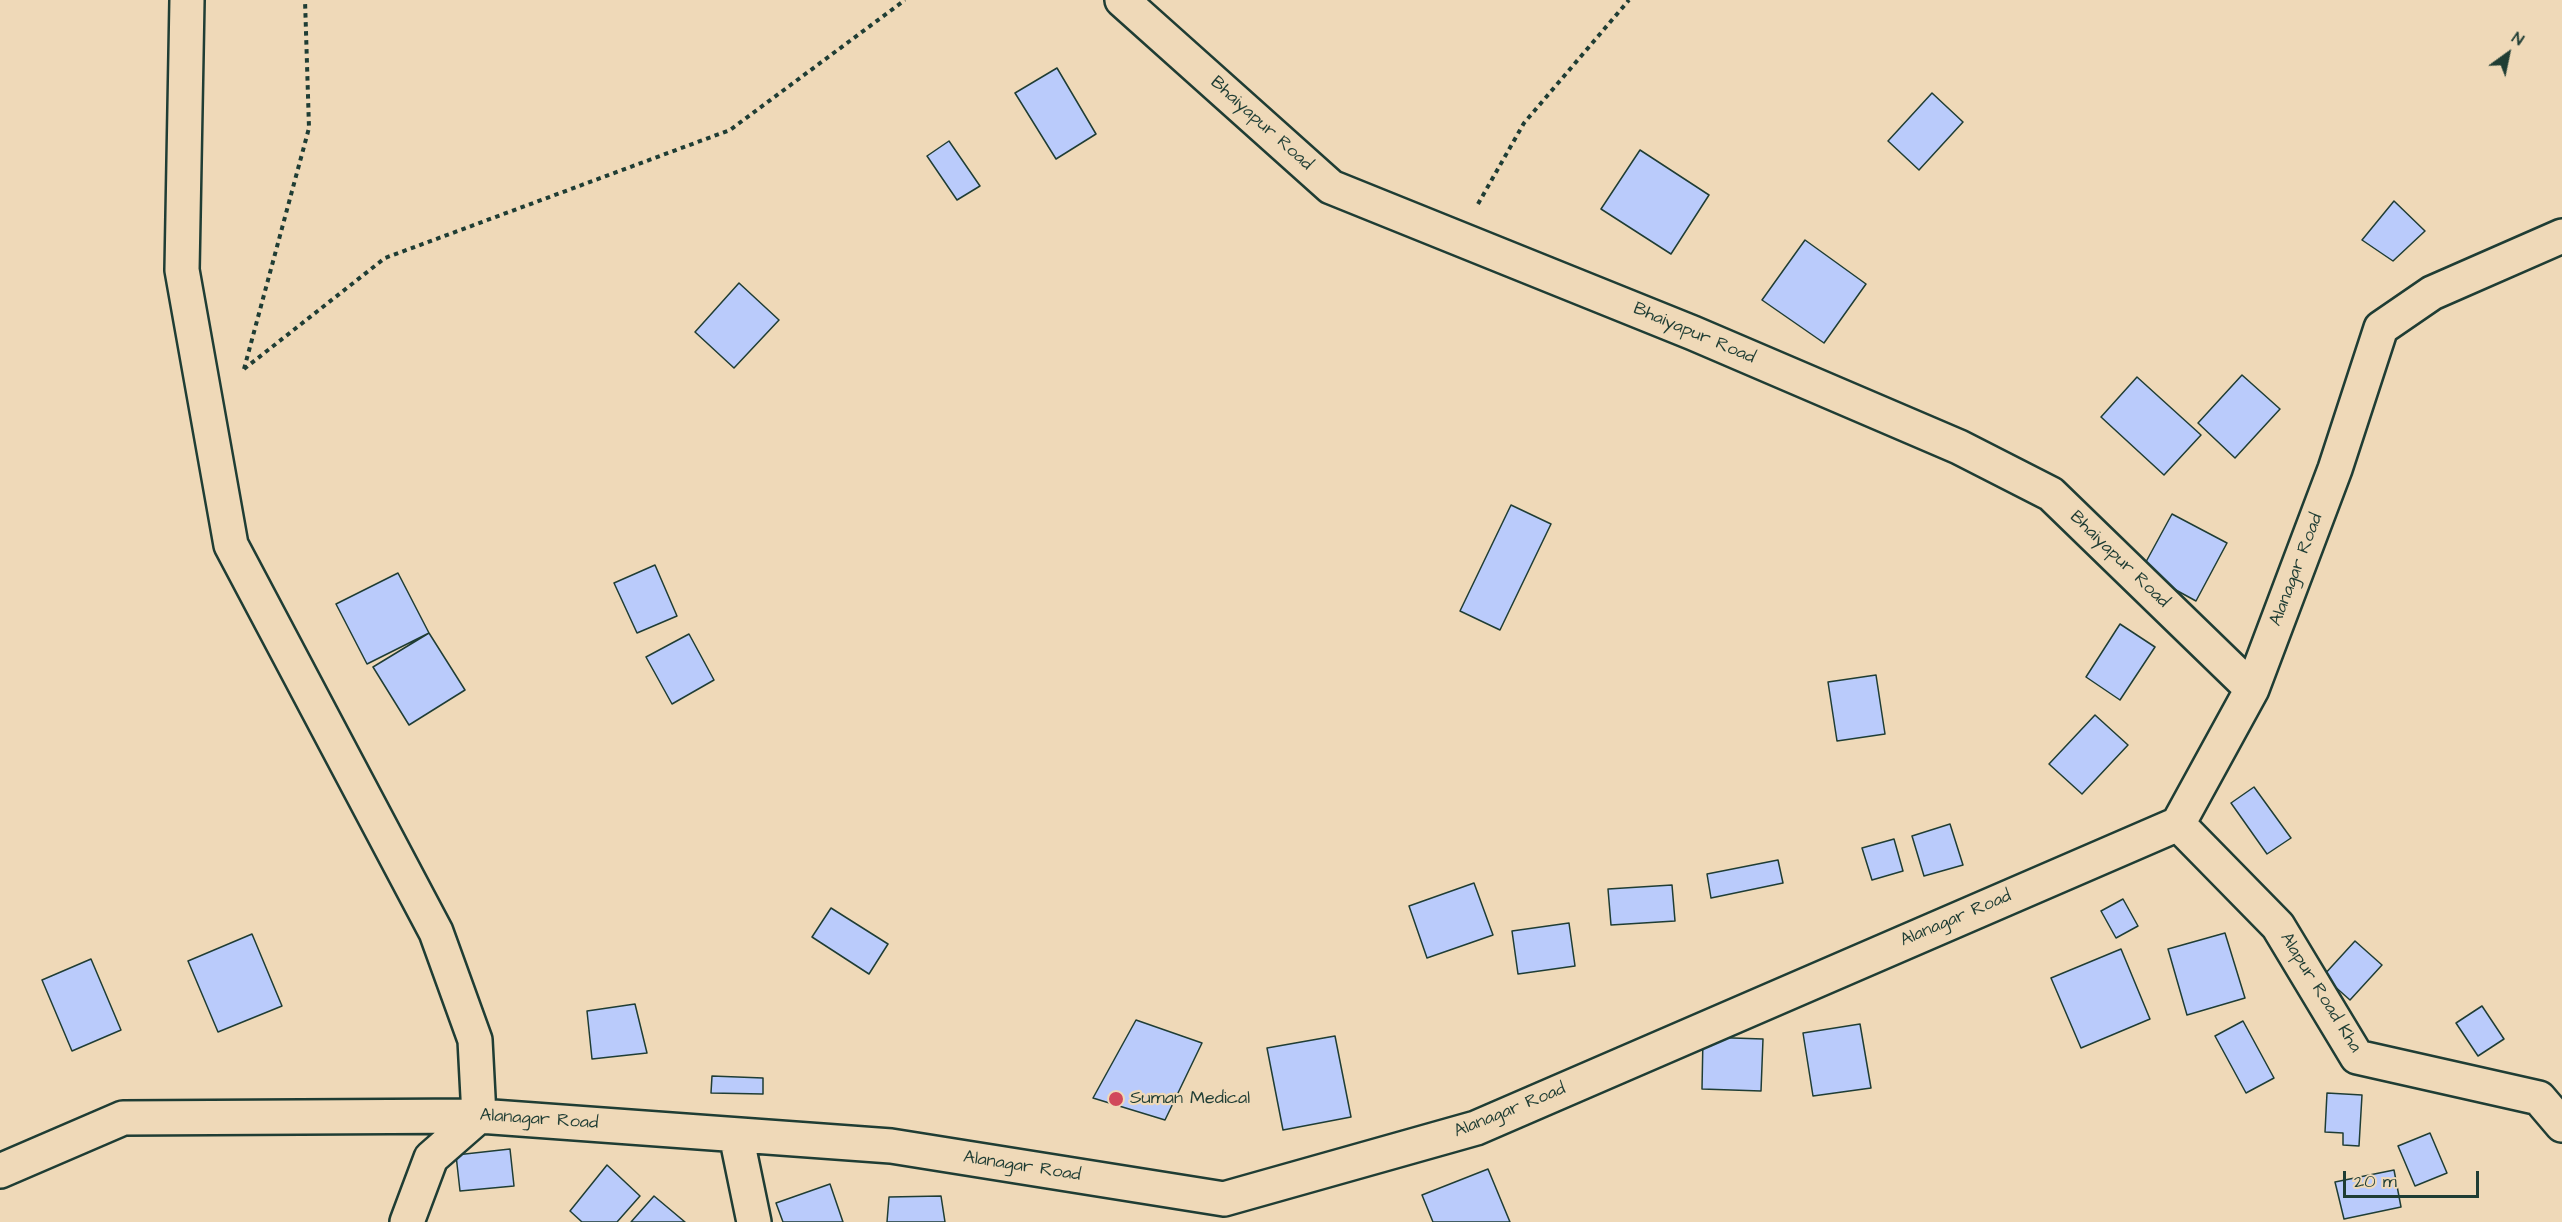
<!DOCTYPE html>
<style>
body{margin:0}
#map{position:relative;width:2562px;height:1222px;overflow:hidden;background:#efd9b8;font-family:"Architects Daughter",sans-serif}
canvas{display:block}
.north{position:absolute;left:2478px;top:24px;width:60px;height:60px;-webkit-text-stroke:4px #efd9b8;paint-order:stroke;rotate:33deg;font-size:16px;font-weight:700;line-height:24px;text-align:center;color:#1f3d34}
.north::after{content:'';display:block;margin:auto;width:21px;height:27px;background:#1f3d34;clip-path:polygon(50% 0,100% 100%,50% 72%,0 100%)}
.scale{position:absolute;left:2343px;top:1171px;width:136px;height:27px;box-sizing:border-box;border:3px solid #1f3d34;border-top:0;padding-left:8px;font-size:18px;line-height:21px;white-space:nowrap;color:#1f3d34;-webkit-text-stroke:4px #efd9b8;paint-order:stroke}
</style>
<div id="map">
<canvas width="2562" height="1222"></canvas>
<div class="north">N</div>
<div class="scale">20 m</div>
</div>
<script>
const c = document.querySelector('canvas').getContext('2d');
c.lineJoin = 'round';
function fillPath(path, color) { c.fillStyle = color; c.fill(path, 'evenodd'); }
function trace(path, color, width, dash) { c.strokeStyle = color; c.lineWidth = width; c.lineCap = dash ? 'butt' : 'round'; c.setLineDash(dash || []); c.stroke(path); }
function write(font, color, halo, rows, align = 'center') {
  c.font = font + ' "Architects Daughter",sans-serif'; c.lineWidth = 4.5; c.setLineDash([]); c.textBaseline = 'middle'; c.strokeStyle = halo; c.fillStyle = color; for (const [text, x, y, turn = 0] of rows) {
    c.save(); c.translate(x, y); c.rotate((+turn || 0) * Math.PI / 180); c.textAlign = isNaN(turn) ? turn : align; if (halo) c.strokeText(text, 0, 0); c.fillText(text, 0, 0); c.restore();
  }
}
const building = new Path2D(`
 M1057,68L1096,134L1056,159L1015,93Z
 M1932,93L1963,122L1919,170L1888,141Z
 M949,141L980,186L957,200L927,156Z
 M1640,150L1709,195L1671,254L1601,209Z
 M2394,201L2425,231L2393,261L2362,240Z
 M1805,240L1866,284L1824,343L1762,300Z
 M739,283L779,320L734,368L695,332Z
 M2242,375L2280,409L2235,458L2198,423Z
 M2137,377L2201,435L2164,475L2101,417Z
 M1511,505L1551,524L1500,630L1460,611Z
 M2172,514L2227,543L2196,601L2141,571Z
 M655,565L677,616L637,633L614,583Z
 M398,573L429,633L367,664L336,604Z
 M2120,624L2155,647L2120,700L2086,677Z
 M429,633L465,690L409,725L373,667Z
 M689,634L714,680L672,704L646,657Z
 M1876,675L1885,734L1837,741L1828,682Z
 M2095,715L2128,745L2082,794L2049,764Z
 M2254,787L2291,838L2267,854L2231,803Z
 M1950,824L1963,865L1924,876L1912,836Z
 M1894,839L1903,871L1872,880L1862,848Z
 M1778,860L1783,883L1711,898L1707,874Z
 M1474,883L1493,935L1427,958L1409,906Z
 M1672,885L1675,921L1611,925L1608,889Z
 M2123,899L2138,926L2116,938L2101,911Z
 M831,908L888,944L869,974L812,937Z
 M1569,923L1575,966L1518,974L1512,931Z
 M2225,933L2245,998L2187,1015L2168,949Z
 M252,934L282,1006L218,1032L188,961Z
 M2355,941L2382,965L2350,1000L2323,976Z
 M2121,949L2150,1019L2081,1048L2051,978Z
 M91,959L121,1030L72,1051L42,980Z
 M635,1004L647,1053L592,1059L587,1011Z
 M2482,1006L2504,1039L2478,1056L2456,1023Z
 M1136,1020L1202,1043L1165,1120L1093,1098Z
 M2243,1021L2274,1078L2246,1093L2215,1036Z
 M1860,1024L1871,1088L1813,1096L1803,1033Z
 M1335,1036L1351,1117L1283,1130L1267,1048Z
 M1703,1037L1763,1039L1761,1091L1702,1089Z
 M712,1076L763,1078V1094L711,1093Z
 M2327,1093L2362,1095L2359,1146L2343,1145V1133L2325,1132Z
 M2430,1133L2447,1173L2415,1186L2398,1146Z
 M510,1149L514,1186L460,1191L456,1155Z
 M607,1165L640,1196L617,1222H582L570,1211Z
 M1488,1169L1510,1222H1433L1422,1195Z
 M2394,1170L2401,1207L2344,1219L2335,1182Z
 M830,1184L843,1222H783L776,1203Z
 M654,1196L685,1222H631Z
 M941,1196L945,1222H887L889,1197Z`);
fillPath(building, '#bacbfb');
trace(building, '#1f3d34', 1.5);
const minor = new Path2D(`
 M187,0L182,270L231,545L436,932L475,1040L479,1116
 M1122,0L1331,187L1693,333L1959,447L2051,494L2252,689
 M2178,824L2278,926L2357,1057L2539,1098L2562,1125
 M736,1135L754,1222
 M0,1171L123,1118L479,1116L891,1146L1224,1199L1476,1128L2178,824L2252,689L2335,469L2381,328L2432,293L2562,236
 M407,1222L431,1158L479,1116`);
trace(minor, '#1f3d34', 38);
trace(new Path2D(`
 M1478,204L1524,123L1629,0
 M244,369L385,258L730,130L905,0
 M244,369L309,128L305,0`), '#1f3d34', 4, [4.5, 4.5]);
trace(minor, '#efd9b8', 33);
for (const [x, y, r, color] of [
 [1116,1099,8,"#d1495b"]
]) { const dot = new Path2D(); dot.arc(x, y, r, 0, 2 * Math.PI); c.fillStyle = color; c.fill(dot); trace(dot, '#efd9b8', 2); }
write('18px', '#1f3d34', '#efd9b8', [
 ["Bhaiyapur Road",1261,124,42],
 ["Bhaiyapur Road",1694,334,23],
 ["Bhaiyapur Road",2119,560,44],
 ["Alanagar Road",2297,570,-69],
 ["Alanagar Road",1956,919,-23],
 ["Alapur Road Kha",2320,993,58],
 ["Alanagar Road",1510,1111,-22],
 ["Alanagar Road",539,1120,4],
 ["Alanagar Road",1022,1167,9]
]);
write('18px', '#1f3d34', '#efd9b8', [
 ["Suman Medical",1130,1099]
], 'left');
</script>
